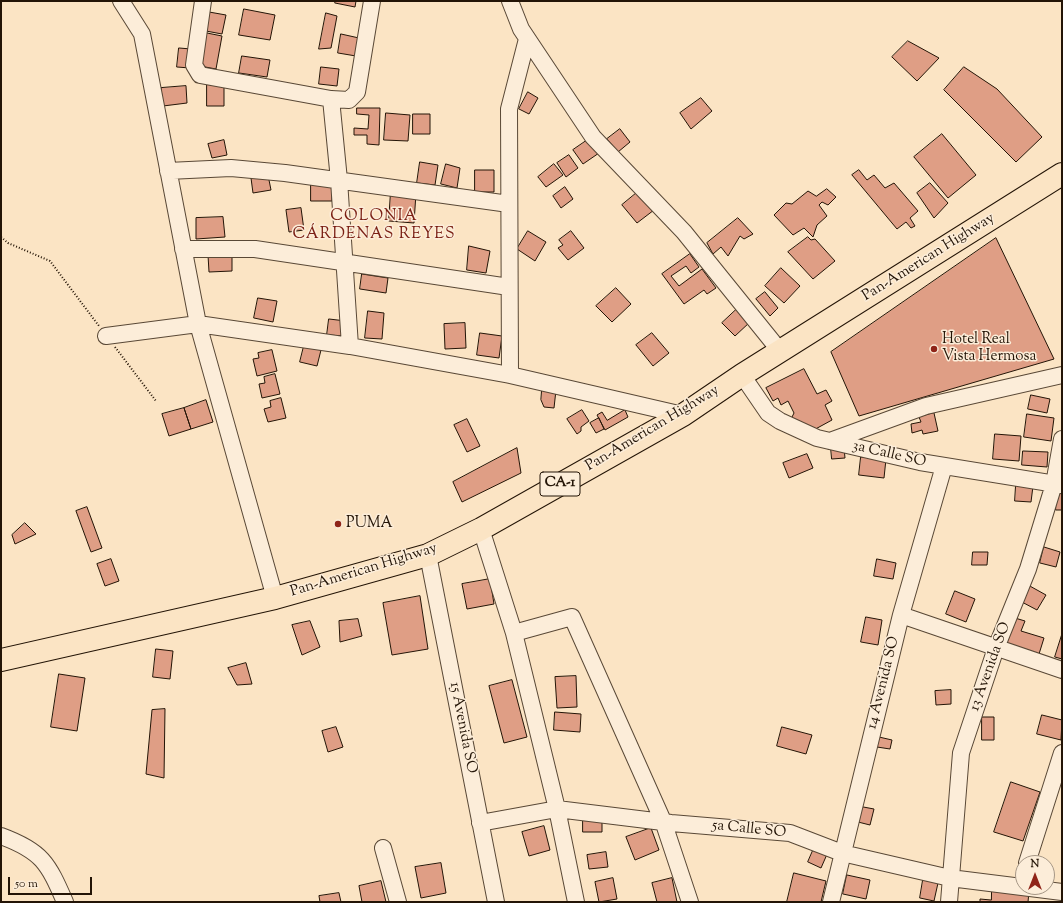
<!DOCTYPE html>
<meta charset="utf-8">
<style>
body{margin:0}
#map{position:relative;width:1063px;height:903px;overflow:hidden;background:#fbe4c4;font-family:"Sorts Mill Goudy",serif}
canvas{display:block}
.frame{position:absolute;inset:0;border:2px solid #231406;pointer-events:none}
.north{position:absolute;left:1015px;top:855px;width:40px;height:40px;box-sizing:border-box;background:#fcedd9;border:1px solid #a59685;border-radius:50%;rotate:0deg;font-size:11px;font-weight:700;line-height:16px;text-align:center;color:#231406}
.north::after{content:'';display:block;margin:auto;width:14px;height:18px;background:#8f2418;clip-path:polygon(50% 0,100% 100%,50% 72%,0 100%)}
.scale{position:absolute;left:8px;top:877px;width:84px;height:18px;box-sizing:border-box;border:2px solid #231406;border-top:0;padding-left:5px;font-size:12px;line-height:14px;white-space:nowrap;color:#231406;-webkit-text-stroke:3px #fcedd9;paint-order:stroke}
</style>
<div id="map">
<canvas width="1063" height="903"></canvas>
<div class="frame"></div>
<div class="north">N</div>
<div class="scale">50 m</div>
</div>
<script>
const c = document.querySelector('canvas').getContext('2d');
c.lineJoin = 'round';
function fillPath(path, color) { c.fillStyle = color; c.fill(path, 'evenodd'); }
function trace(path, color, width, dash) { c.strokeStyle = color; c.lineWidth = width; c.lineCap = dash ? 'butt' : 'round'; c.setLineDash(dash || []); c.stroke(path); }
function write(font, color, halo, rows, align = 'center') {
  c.font = font + ' "Sorts Mill Goudy",serif'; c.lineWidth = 3; c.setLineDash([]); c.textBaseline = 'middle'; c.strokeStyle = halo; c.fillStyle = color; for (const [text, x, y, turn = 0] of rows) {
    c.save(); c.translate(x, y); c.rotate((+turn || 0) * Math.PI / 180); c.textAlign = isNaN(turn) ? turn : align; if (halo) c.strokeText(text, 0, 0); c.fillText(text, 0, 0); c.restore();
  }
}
const building = new Path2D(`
 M336,1H356L355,7L335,3Z
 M244,9L275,15L270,40L239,35Z
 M209,12L226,15L222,34L206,31Z
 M326,13L337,16L331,48L319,49Z
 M207,33L222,36L216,69L200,66Z
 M341,34L359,38L356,56L338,53Z
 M908,41L939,58L917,81L892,57Z
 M179,48L191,49L190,68L177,67Z
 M242,56L270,60L267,77L239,73Z
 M321,67L339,69L337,86L319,84Z
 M964,67L997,89L1042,137L1016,162L944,90Z
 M207,83H224V106H207Z
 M186,86L187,103L163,106L161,88Z
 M528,92L538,98L529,114L519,109Z
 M701,98L712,111L691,129L680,113Z
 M357,108H380L379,145L367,144V135H354V128L368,129L369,115L357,114Z
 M386,113L410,115L408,141L384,140Z
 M413,114H430V134H413Z
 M620,129L630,142L618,152L607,139Z
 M942,134L976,175L948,198L914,157Z
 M589,139L599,153L583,164L573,150Z
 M224,140L227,155L212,158L208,144Z
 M569,155L578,168L566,177L557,163Z
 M420,162L438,165L435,185L417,183Z
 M446,164L460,168L457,188L441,184Z
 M554,164L563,175L546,187L538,177Z
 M475,170H494V192H475Z
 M859,170L867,180L874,175L885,188L894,183L918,211L910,218L915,226L911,228L906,222L897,229L852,175Z
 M268,175L271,190L253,193L251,178Z
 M311,181H332V201H311Z
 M930,183L948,203L934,218L917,193Z
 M565,187L573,199L561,208L553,196Z
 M827,189L836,197L828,205L822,202L819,205L827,216L817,225L813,237L804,228L793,235L774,215L786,203L792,204L808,191L816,196Z
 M391,191L416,193L414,223L389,221Z
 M639,191L654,210L637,223L622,205Z
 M301,208L304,230L289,232L286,210Z
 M223,217L225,237L196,239V218Z
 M738,218L753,234L744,239L740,236L728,256L721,247L713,254L707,243Z
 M528,231L546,242L535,261L517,249Z
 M571,231L584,248L568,260L558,248L563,245L559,240Z
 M808,237L811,240L815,239L835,261L813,279L788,252Z
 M996,238L1054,359L859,416L831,352Z
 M469,246L490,251L486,273L467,270Z
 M232,253V271L209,272L208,255Z
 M690,254L699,267L691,273L686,266L671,276L679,286L702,269L716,288L707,294L704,290L684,304L662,274Z
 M781,268L800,286L784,303L765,286Z
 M362,274L388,278L386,293L360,289Z
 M616,288L631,304L612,322L596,306Z
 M765,292L778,308L770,316L756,299Z
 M258,298L277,301L273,322L254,318Z
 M737,309L750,322L735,336L722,323Z
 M368,311L384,313L382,339L365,338Z
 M329,319L346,321L344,336L327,335Z
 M465,323L466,348L445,349L444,324Z
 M480,333L502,336L499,358L477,355Z
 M652,333L669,353L653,366L636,345Z
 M304,346L321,350L317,366L300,362Z
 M272,350L277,371L257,376L253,359L259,358L258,353Z
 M804,369L817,394L826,390L832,401L825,405L832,420L810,432L791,419L794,413L788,401L781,405L778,398L773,401L766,388Z
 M275,374L280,394L262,398L259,384L265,383L264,377Z
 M542,390H556L554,408L544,407L541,400Z
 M1031,395L1050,399L1047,413L1028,409Z
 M281,398L286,418L268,422L264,409L271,407L270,401Z
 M206,400L213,422L191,429L184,408Z
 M184,408L191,429L169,436L162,414Z
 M582,410L589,421L581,427V431L577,434L567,419Z
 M625,410L628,417L605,430L597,415L602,412L607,420Z
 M934,413L938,431L923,434L922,430L912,433L911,424L921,422L919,417Z
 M1027,414L1054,418L1051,441L1024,437Z
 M599,418L604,429L596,433L590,423Z
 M467,419L480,446L467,452L454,425Z
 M995,434L1021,436L1019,461L993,459Z
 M517,448L521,473L462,502L453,482Z
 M831,448H844L845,458L832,459Z
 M1023,451L1048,452L1047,467L1022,465Z
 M807,454L813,468L789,478L783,463Z
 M861,457L886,459L884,478L859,475Z
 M1016,485L1033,486L1031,502L1015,501Z
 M1056,493H1062V510H1056Z
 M87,507L102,548L91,552L76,511Z
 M25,523L36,534L15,544L12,535Z
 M1044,547L1060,552L1056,567L1040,563Z
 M973,552H988L987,565H972Z
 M111,559L119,581L105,586L97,564Z
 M877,559L896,563L893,579L874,576Z
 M490,579L494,604L467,609L462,584Z
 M1028,585L1046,595L1037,610L1020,601Z
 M955,591L975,599L966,622L946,614Z
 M420,596L428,649L392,655L383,603Z
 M866,617L882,620L878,645L861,642Z
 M1015,618L1025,621L1021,631L1044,638L1039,654L1007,643Z
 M358,619L362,636L340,642L339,621Z
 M310,621L320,647L302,655L292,625Z
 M1062,634V659L1055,657Z
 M156,649L173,651L170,679L153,677Z
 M246,663L252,684L237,685L228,668Z
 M59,674L85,678L77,731L51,727Z
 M576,676L577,707L557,708L555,677Z
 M512,680L527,737L504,743L489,686Z
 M951,690V704L936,705L935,691Z
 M165,709L164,778L146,774L152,710Z
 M555,712L581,714L580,732L554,730Z
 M1042,715L1062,720L1061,740L1037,734Z
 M982,717H994V740H982Z
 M336,727L343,747L328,752L322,731Z
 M782,727L812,735L806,754L777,746Z
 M879,737L892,740L890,749L877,747Z
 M1011,782L1040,792L1023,841L994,832Z
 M858,806L874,809L870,825L854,821Z
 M583,819H602V832H583Z
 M544,826L550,850L529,856L522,832Z
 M651,828L659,850L635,860L626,837Z
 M815,846L828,852L821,868L808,862Z
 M606,852L608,867L589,869L587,855Z
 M441,863L446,893L421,898L415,867Z
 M794,873L826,881L821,902H787Z
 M847,875L870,880L866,899L843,894Z
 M613,878L617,899L599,902L595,882Z
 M672,878L677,902H657L652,883Z
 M923,880L938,883L934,901L920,898Z
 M381,881L386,902H362L359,886Z
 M992,888L1029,891L1028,902H980V899L991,900Z
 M339,893L341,902H320L319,896Z`);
fillPath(building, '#df9e85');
trace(building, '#231406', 1);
const minor = new Path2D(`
 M121,1L142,34L198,324L275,598
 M203,1L194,65L200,75L331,99L349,100L357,92L372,1
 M510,1L521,29L593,137L684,232L780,351
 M331,99L339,180L350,346
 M168,171L231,168L285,173L509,204
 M183,249H255L509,287
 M106,336L198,324L350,346L510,375L683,415
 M510,375L509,109L527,39
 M742,375L768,413L780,421L817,438L920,462L1062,485
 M830,441L926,406L1062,375
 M481,529L514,633L557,809L576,902
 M428,555L496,902
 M901,615L1062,670
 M514,633L572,617L663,821L690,902
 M480,823L557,809L671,823L790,833L842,853L950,878L1062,892
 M1,836C42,851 48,863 65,902
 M383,848L398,902
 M1027,863L1062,753
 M831,902L901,615L944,466
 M949,902L961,753L996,648L1028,569L1054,484L1062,439`);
const highway = new Path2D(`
 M1,660L275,598L428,555L481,529L683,415L742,375L1062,174`);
trace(minor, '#594836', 18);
trace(highway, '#231406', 24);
trace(new Path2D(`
 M1,237L8,243L50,261L99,326
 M115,347L156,401`), '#231406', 2, [1, 2]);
trace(minor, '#fcedd9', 16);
trace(highway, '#fbe4c4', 22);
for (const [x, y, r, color] of [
 [934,349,4,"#8f2418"],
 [338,524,4,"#8f2418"]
]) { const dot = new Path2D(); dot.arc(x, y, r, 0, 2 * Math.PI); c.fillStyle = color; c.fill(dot); trace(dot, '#fcedd9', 1.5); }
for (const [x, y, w] of [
 [560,484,40]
]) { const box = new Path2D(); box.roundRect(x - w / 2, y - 12, w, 24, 3); c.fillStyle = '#fcedd9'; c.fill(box); trace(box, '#231406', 1); }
write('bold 14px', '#231406', null, [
 ["CA-1",560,484]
]);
write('15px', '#231406', '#fcedd9', [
 ["Pan-American Highway",929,258,-32],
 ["Pan-American Highway",653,429,-31],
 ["3a Calle SO",889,455,13],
 ["Pan-American Highway",364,571,-17],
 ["13 Avenida SO",991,667,-70],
 ["14 Avenida SO",884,683,-76],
 ["15 Avenida SO",462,728,79],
 ["5a Calle SO",749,830,6]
]);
write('15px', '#231406', '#fcedd9', [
 ["Hotel Real",942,340],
 ["Vista Hermosa",942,357],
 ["PUMA",346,524]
], 'left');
c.letterSpacing = '1px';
write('16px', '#7a1f14', '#fcedd9', [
 ["COLONIA",374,217],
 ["CÁRDENAS REYES",374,235]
]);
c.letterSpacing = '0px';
</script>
